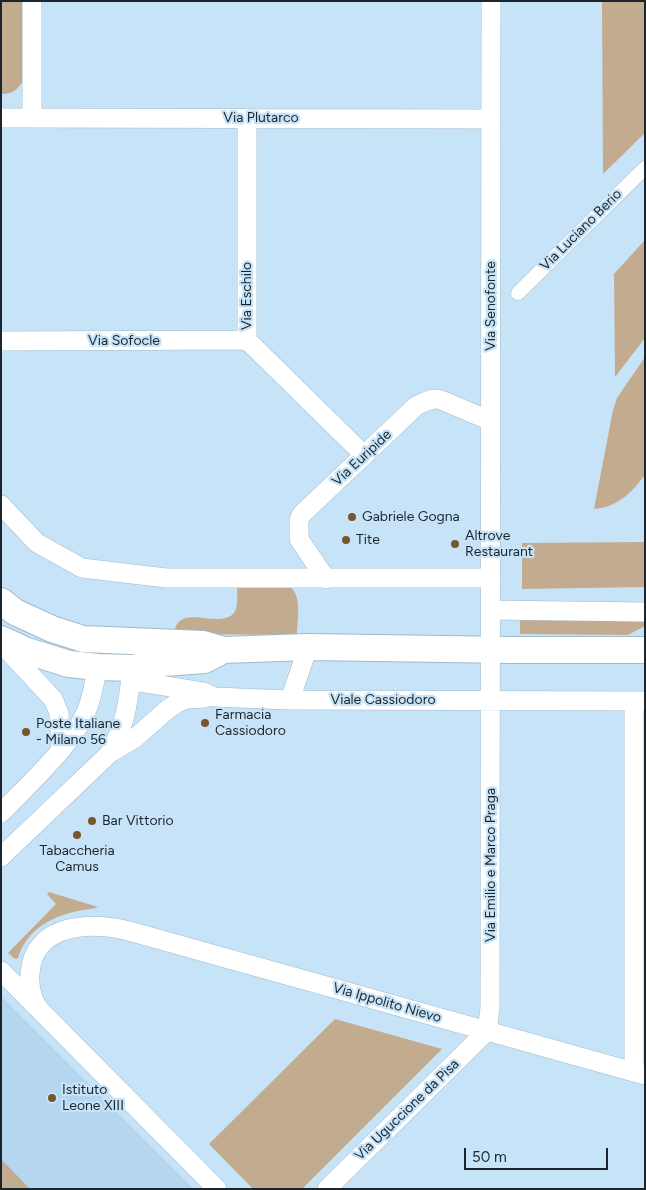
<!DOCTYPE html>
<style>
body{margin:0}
#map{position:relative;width:646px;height:1190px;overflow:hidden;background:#c7e3f7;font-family:Figtree,sans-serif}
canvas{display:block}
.frame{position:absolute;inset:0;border:2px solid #1b252d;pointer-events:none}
.scale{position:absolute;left:464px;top:1148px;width:144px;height:22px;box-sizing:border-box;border:2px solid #1b252d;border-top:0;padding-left:6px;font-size:15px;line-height:18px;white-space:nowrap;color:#1b252d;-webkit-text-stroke:4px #c7e3f7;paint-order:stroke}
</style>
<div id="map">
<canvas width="646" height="1190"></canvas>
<div class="frame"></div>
<div class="scale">50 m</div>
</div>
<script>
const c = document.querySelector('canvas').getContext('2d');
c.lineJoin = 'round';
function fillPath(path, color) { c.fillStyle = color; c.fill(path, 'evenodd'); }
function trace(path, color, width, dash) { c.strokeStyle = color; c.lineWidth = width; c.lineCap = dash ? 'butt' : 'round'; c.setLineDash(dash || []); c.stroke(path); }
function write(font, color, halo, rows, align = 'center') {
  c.font = font + ' Figtree,sans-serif'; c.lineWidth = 4.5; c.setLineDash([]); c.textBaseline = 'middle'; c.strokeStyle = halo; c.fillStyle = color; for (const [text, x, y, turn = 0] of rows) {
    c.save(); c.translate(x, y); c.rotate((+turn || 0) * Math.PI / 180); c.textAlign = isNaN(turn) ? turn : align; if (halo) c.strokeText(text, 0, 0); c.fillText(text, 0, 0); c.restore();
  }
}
fillPath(new Path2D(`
 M1,996L194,1189H1Z`), '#b4d6ee');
fillPath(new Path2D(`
 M1,1H23V81C17,90 13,94 1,94Z
 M602,1H645V133L603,174Z
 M645,240V338L615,377L614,274Z
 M645,357V475C631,493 618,507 594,509L613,410L617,398Z
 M645,542V587L522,589V543Z
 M241,586H289C303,595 297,621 297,635L174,634C178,602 215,628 232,615C239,610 237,595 237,588Z
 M520,620L645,621V626L628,635L520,634Z
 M49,892L98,907C93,909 88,909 83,910C54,915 27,928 18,958L15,959L8,953L56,904L47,894Z
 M335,1019L442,1049L302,1189H253L209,1144Z
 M1,1159L30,1189H1Z`), '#c3ab90');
const pedestrian = new Path2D(`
 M518,293L645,168`);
const minor = new Path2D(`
 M1,118L491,119
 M32,118V1
 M247,118V340L364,455
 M1,341L247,340
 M1,505L37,543L82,568L166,578H491
 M326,579L299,539V520L302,514L416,406C425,402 431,397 441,400L491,421
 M491,610L645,612
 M1,643L53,699L59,713L61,749
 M132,668L140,682L203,692L214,697L290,700L645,701
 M290,700L308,647
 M110,752C127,721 128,702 132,668
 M1,813C27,786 72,745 86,712C92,699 94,682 98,667
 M1,857L110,753L135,738L168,709L177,703L187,699L205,698
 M1,971L217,1189
 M40,1010C31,999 29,987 30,973C34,922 92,922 129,931L645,1075
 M487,1031L490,1008L491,1
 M634,1072V701
 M327,1189L487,1031`);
const secondary = new Path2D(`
 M1,601L15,612L52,629L83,639L203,644L223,650L308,647L513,650H645
 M1,639L27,651L69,664L98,667L132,668L163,663L204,660L218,653`);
trace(pedestrian, '#9fbacd', 15);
trace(minor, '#9fbacd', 20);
trace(secondary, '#9fbacd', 28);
trace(pedestrian, '#fff', 14);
trace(minor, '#fff', 19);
trace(secondary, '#fff', 26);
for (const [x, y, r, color] of [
 [352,517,5,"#78562d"],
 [346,540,5,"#78562d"],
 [455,544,5,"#78562d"],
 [205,723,5,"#78562d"],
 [26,732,5,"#78562d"],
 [92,821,5,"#78562d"],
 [77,835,5,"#78562d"],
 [52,1098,5,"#78562d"]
]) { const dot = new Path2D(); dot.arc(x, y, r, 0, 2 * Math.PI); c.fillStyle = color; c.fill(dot); trace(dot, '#c7e3f7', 2); }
write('14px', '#1b252d', '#c7e3f7', [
 ["Via Plutarco",261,118],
 ["Via Luciano Berio",581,230,-45],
 ["Via Eschilo",247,296,-90],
 ["Via Senofonte",491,306,-90],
 ["Via Sofocle",124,341],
 ["Via Euripide",362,458,-43],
 ["Viale Cassiodoro",383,700],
 ["Via Emilio e Marco Praga",491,865,-90],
 ["Via Ippolito Nievo",387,1003,16],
 ["Via Uguccione da Pisa",407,1110,-44]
]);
write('14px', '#1b252d', '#c7e3f7', [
 ["Gabriele Gogna",362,517],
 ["Altrove",465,536],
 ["Restaurant",465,552],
 ["Tite",356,540],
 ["Farmacia",215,715],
 ["Cassiodoro",215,731],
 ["Poste Italiane",36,724],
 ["- Milano 56",36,740],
 ["Bar Vittorio",102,821],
 ["Tabaccheria",77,851,"center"],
 ["Camus",77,867,"center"],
 ["Istituto",62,1090],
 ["Leone XIII",62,1106]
], 'left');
</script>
